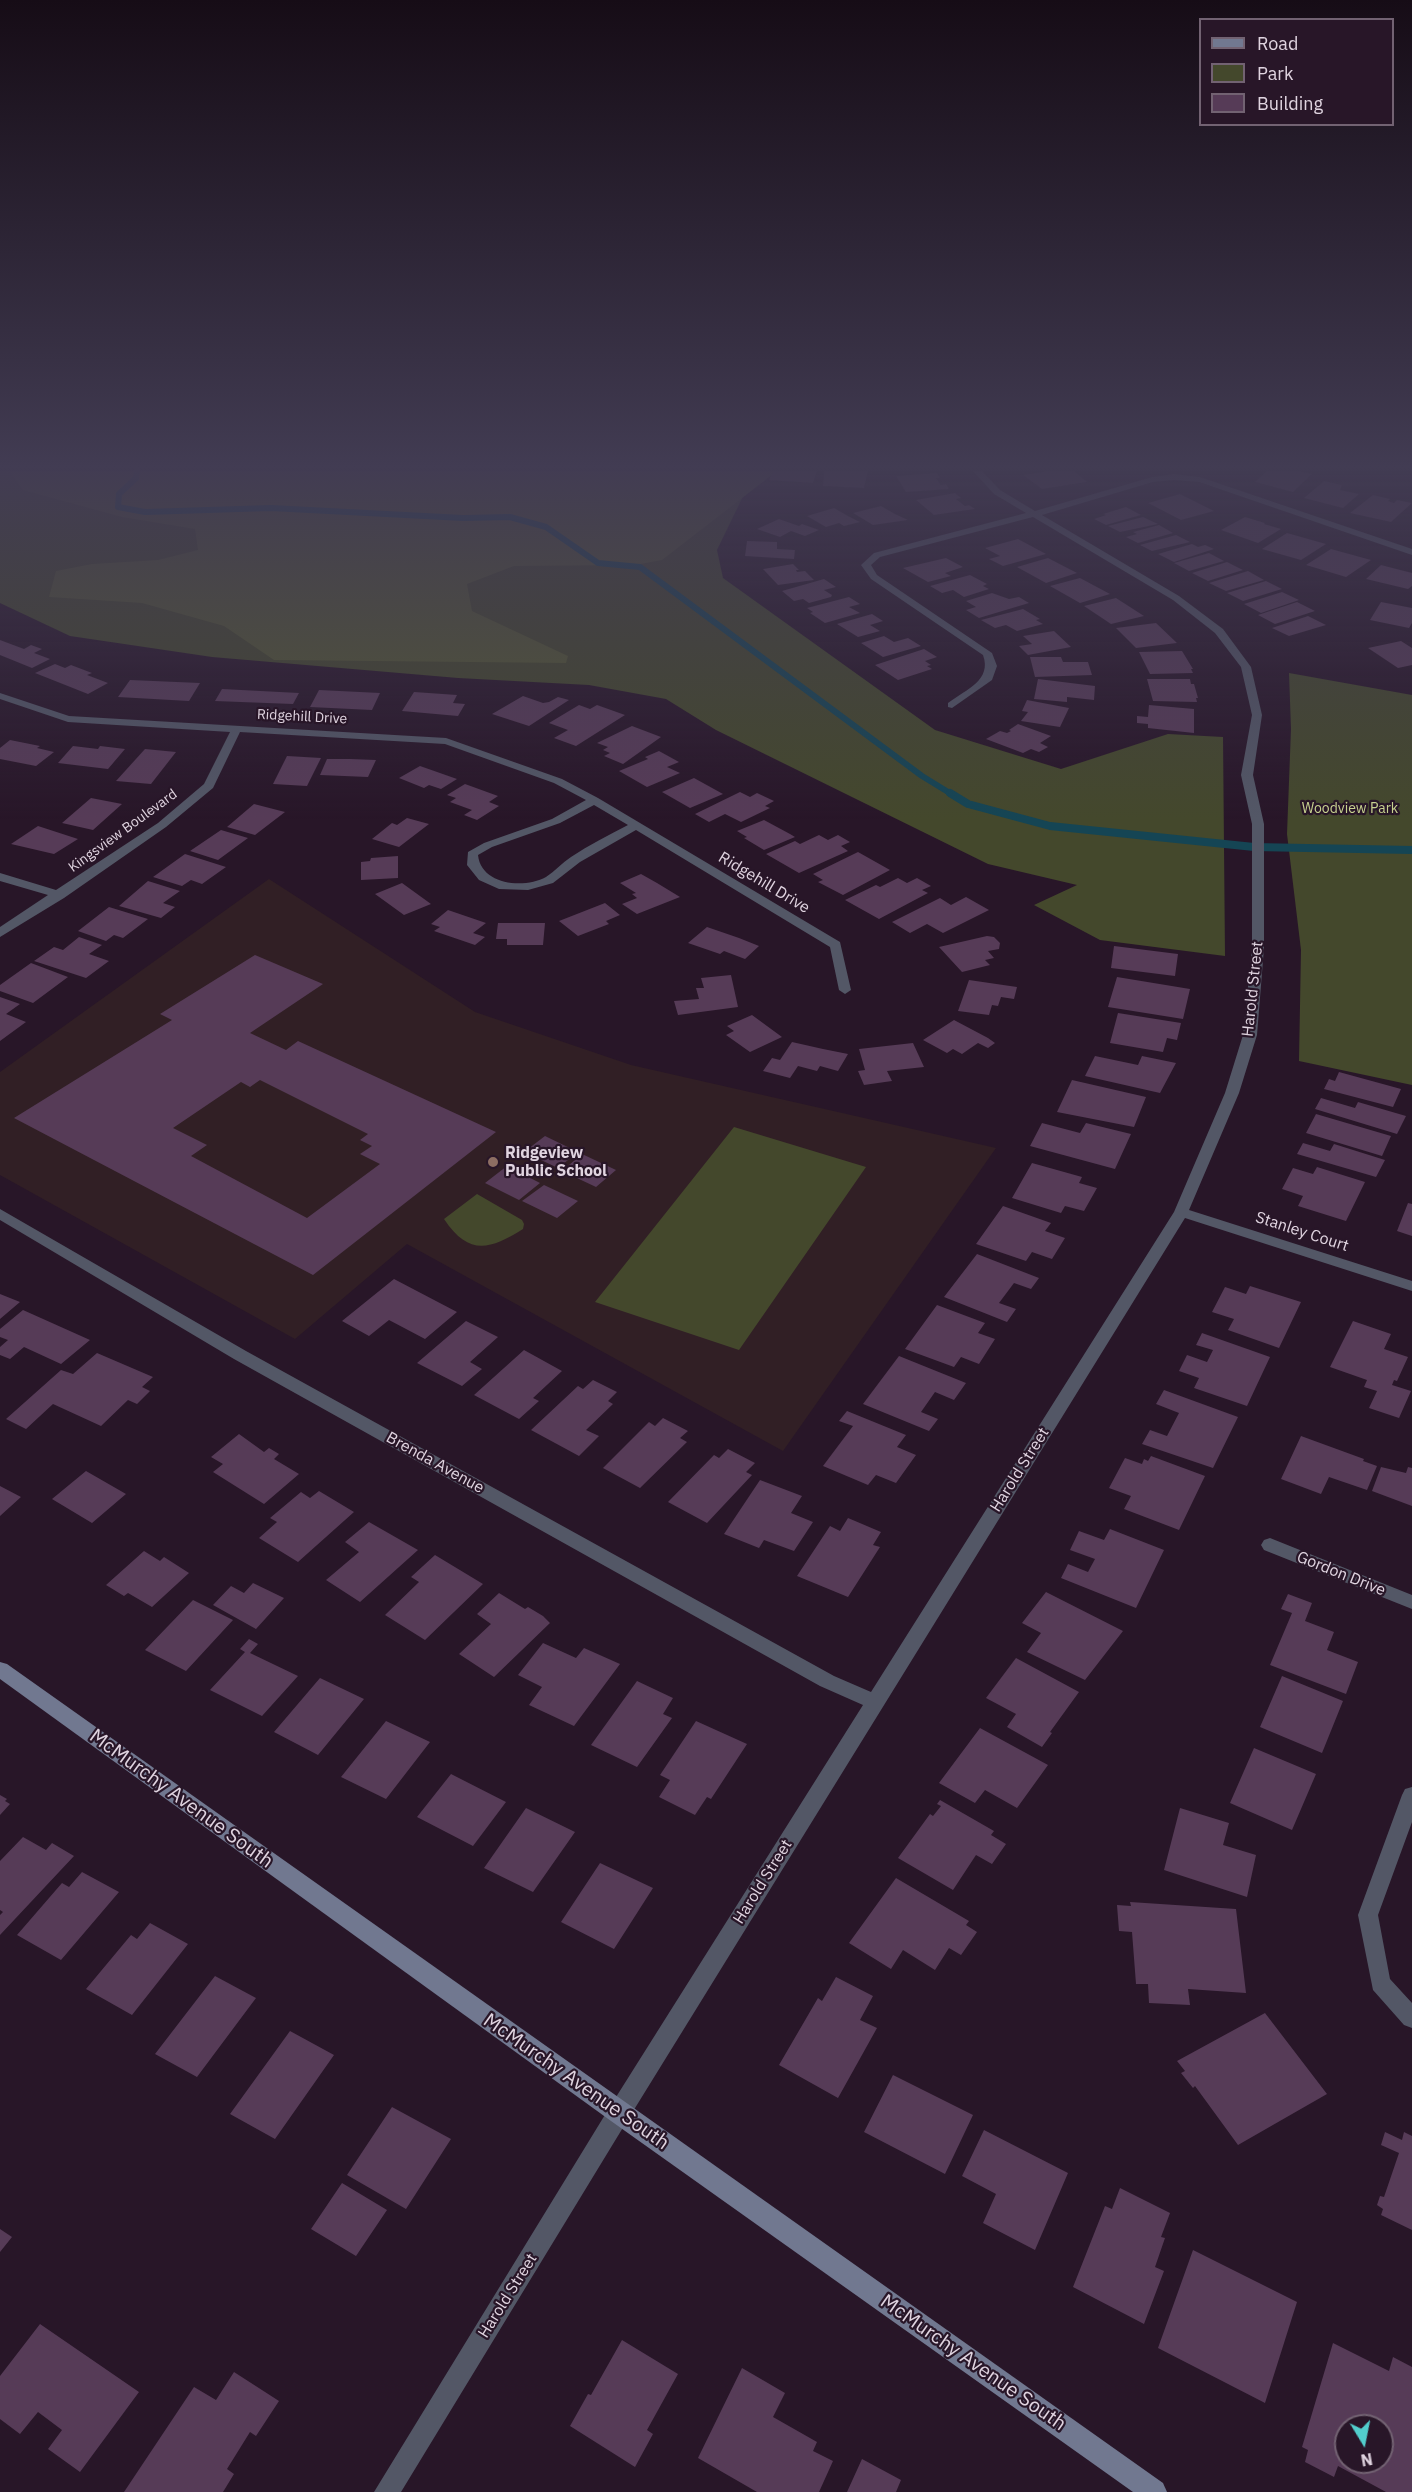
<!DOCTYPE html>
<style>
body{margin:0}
#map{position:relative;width:1412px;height:2492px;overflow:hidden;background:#281628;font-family:"IBM Plex Sans",sans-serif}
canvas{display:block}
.legend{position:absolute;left:1199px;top:18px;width:195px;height:108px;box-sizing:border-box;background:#281628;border:2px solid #726272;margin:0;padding:8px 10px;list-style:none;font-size:18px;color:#e0d4e0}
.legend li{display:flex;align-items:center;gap:12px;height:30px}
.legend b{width:30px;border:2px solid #726272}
.north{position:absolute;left:1334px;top:2414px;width:60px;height:60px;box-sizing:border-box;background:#281628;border:2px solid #726272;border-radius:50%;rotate:170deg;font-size:16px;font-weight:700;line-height:24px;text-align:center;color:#e0d4e0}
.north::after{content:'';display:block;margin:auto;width:21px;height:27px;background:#52cdcc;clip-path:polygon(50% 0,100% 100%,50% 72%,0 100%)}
</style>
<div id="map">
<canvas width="1412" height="2492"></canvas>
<ul class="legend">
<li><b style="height:8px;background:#717890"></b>Road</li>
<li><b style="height:16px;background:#44482c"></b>Park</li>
<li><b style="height:16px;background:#563b57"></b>Building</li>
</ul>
<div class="north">N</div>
</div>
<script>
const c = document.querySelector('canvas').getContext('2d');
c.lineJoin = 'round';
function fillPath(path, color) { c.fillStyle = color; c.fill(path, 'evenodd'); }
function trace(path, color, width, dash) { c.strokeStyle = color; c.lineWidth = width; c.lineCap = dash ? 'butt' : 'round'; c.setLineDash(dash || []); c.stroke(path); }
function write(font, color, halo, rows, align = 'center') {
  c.font = font + ' "IBM Plex Sans",sans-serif'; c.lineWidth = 4.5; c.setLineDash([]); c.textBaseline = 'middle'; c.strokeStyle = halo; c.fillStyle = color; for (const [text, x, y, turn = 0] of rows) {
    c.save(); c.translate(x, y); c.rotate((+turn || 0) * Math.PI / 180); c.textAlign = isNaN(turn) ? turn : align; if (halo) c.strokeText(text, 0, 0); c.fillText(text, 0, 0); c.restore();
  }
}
fillPath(new Path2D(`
 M269,879L475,1012L631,1065L996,1148L783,1451L407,1244L295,1339L0,1175V1072Z`), '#311f25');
fillPath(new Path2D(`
 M0,471H749L748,486L717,550L723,578L935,730L1061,769L1168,734L1223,737L1225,956L1100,940L1034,905L1077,885L988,864L716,730L666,699L589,685L458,678L212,657L70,636L0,603Z
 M1289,673L1412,695V1085L1299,1061L1301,950L1287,834L1291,729Z
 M734,1127L866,1167L739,1350L595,1302Z
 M477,1194L522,1220L524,1224L523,1229C489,1250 469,1256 444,1219Z`), '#44482c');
fillPath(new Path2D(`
 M9,471H777L662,560L635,565L514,566L467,584L472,611L568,656L566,663L274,660L224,626L142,603L49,597L56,571L92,564L158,560L198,550L195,529L122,517L23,490Z`), '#545933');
trace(new Path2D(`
 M137,471L136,478L119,494L118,507L145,512L271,508L463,518L510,517L546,527L598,563L640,567L922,776L953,795`), '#154554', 6);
trace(new Path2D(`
 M950,793L968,804L1050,826L1254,847L1412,850`), '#154554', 8);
fillPath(new Path2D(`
 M773,471H817L813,483L769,480Z
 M824,471H868L864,488L823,486Z
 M1049,471H1074L1087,482L1042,489L1023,475Z
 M1267,471H1298L1312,474L1293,492L1255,482Z
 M937,473L940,478H936L941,485L946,484L949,489L906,492L896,476Z
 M1324,481L1342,485L1340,490L1359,494L1343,508L1304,498Z
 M955,493L961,498L956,499L965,506L969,505L975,509L934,515L916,500Z
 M1180,494L1214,511L1181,520L1148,503Z
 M1373,495L1390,499L1388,501L1394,503L1397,500L1412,503L1391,522L1350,513Z
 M881,506L895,514L908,520L873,525L853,513Z
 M1126,507L1141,515L1106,525L1094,519L1106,515L1103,514Z
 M834,508L848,516L860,522L844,526L839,523L826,527L807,516Z
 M1143,517L1158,524L1120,532L1108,526Z
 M1245,517L1265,523L1264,524L1281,529L1258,543L1221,530Z
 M779,519L799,526L802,524L819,530L805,536L791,531L780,537L757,529Z
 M1159,525L1173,533L1138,543L1126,537L1137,534L1133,532Z
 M1287,533L1326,544L1301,560L1262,549Z
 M1176,535L1190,542L1152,551L1140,545Z
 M1018,539L1046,554L1003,566L989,559L1000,556L985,548Z
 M747,541L777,542V549L795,550L794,559L745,556Z
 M1192,544L1198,547L1205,545L1214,549L1174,562L1158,554Z
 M1331,549L1371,560L1346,577L1306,565Z
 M1209,553L1224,561L1189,571L1174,563Z
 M946,558L963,567L945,573L951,576L928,582L903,568Z
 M1048,558L1077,573L1046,583L1017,567Z
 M1227,562L1243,570L1208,581L1192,573Z
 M793,564L799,570H796L797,572L805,571L814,580L778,585L763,569Z
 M1381,565L1412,573V586L1408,589L1366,579Z
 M1248,571L1264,580L1226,591L1209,583Z
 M970,575L987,584L983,586L989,589L964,597L953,590L942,593L930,586Z
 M1080,578L1110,594L1080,603L1050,586Z
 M824,579L836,587L824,590L832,595L831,597L809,603L803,599L794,601L782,591Z
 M1266,581L1282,589L1243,601L1227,593Z
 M1282,592L1299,600L1261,613L1244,604Z
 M992,593L1009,599L1019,597L1029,603L979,618L966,610L976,607L966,601Z
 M849,597L860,604L849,607L860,613L825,623L810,613L813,612L807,608Z
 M1116,598L1144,616L1111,624L1084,606Z
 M1297,602L1315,611L1275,624L1258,615Z
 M1381,602L1412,608V623L1409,628L1370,620Z
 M1023,609L1040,619L1036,620L1043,624L1017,631L1006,625L995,628L981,620Z
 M872,614L883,621L870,625L880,631L858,637L837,624Z
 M1308,616L1326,625L1289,636L1272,628Z
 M1156,623L1177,643L1136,648L1116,628Z
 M1054,631L1071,647L1028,655L1019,646L1032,644L1023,636Z
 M884,636L894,642L908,638L921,646L883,657L861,643Z
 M0,640L24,649L31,645L42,649L34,653L50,659L32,668L0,655Z
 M1401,641L1412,648V665L1398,668L1368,648Z
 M924,649L937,657L925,661L931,665L927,666L932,669L898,680L875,665Z
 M1182,651L1193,669H1191L1193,673L1150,674L1139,652Z
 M1030,657H1061L1063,662H1088L1092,675L1035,677Z
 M55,664L65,668L71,665L92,673L87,675L108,683L88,694L35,673Z
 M1038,679L1095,686L1094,700L1067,697V702L1034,699Z
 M1147,679H1190L1191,684H1194L1198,698H1196L1197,702L1153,701Z
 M130,680L200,683L189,701L118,697Z
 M222,689L299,693L293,704L215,701Z
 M319,690L380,693L372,710L310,707Z
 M414,692L457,695L453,703L465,704L458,716L402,711Z
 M523,696L543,703L549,702L558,697L569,700L529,726L492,714Z
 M1027,700L1069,708L1060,727L1021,721L1028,712L1022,711Z
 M579,705L590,709L597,705L625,715L576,746L554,738L568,730L549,723Z
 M1149,705L1194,709V733L1148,728V724L1137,723V716L1148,717Z
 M1018,724L1051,736L1040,743L1048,747L1039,752L1031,749L1023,753L986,739L1000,731L1007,733L1011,731L1009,730Z
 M632,726L661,737L623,764L604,756L610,753L603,750L608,747L597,743Z
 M10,740L40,746L37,748L54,752L36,766L0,759V748Z
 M73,746L98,749L100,746L125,749L108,769L58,763Z
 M145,749L176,752L151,784L116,781Z
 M659,751L679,762L667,767L680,773L647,787L619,771L648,759L645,757Z
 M287,756L321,758L307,786L273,784Z
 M327,759H350L376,760L368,777L320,775Z
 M420,766L457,779L441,789L429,785L424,788L399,778Z
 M694,778L723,794L690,808L662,792Z
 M465,784L498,796L489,802L499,806L477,820L464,815L472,810L450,802L456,798L447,795Z
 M740,792L750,797L757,793L774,801L765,806L770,808L741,822L725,814L709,822L695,814Z
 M91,798L122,804L93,830L62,823Z
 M254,804L285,812L255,835L227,827Z
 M407,818L429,824L399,847L372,839L392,823L397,825Z
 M764,820L790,834L795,837L764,850L744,838L747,837L737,831Z
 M38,826L78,839L54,854L11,844Z
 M221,830L248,838L218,860L190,851Z
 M819,835L828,840L838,835L850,842L841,846L848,851L799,873L766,854L795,841L800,844Z
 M858,852L890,870L843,895L818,882L823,880L813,874Z
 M185,854L226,867L202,884L191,880L182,886L153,877Z
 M398,856V878L361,880V862L370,861L371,858Z
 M641,874L657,883L680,897L637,914L622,904L637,898L632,894L636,893L620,883Z
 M898,878L907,883L917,878L931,886L922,890L928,893L879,919L845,900L876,885L880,887Z
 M148,881L180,891L163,903L175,907L161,918L119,906Z
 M402,883L431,904L404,915L375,894Z
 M966,897L989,910L943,933L927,924L910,933L892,922L940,898L951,905Z
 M605,903L620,915L606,921L609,924L578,936L559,921Z
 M109,907L148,919L123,938L114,935L106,941L78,931Z
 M448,910L486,923L473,933L485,937L475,945L434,931L440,927L431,924Z
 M498,923H545L543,945H507V939H496Z
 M707,927L739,938L759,946L745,959L724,951L720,954L688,943Z
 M987,936L994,937L1000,943L999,949L988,951L994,958L985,960L990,965L962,972L939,947Z
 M79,937L102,945L89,954L109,961L86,978L34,961L54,947L63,950Z
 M1114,946L1178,954L1175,976L1111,968Z
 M255,955L323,984L250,1033L286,1050L298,1041L496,1132L313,1275L14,1118L172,1020L160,1014ZM260,1080L368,1134L360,1140L372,1146L360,1154L380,1164L307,1218L191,1156L207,1145L173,1128L241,1082L250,1087Z
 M31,963L68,977L33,1003L0,991V985Z
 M731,975L738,1007L678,1015L674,1001L699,999L696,988H704L701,978Z
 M1117,977L1190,989L1183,1019L1108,1007Z
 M969,980L1017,987L1014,999L1001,997L998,1006L992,1005L989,1015L958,1011Z
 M0,997L20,1004L6,1014L26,1022L0,1041Z
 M1118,1013L1181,1023L1177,1040L1167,1038L1163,1052L1110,1043Z
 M752,1015L782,1037L750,1052L726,1035L734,1031L727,1026Z
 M954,1020L988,1038L995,1043L988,1048L978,1043L962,1054L953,1049L947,1053L923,1040Z
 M792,1042L823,1049L848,1054L838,1071L820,1066L817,1071L798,1066L790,1078L763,1071L772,1058L780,1060Z
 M913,1043L924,1067L887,1071L892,1081L864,1085L858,1071L865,1070L859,1049Z
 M1095,1056L1138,1065L1142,1056L1176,1063L1160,1093L1085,1076Z
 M1339,1072L1401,1089L1393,1107L1324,1089L1329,1079L1335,1081Z
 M1072,1080L1146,1097L1134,1127L1057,1112Z
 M1321,1098L1355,1108L1358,1102L1406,1116L1397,1134L1315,1109Z
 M1316,1114L1391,1136L1382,1156L1306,1133Z
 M1042,1123L1080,1133L1086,1123L1131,1134L1115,1169L1030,1146Z
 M545,1136L578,1152L558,1168L524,1152Z
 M1303,1143L1330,1151L1334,1144L1385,1160L1376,1177L1297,1154Z
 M582,1154L616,1170L596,1187L562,1171Z
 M1032,1163L1082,1177L1079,1183L1097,1188L1084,1211L1065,1206L1061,1213L1012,1198Z
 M507,1166L540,1183L519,1200L485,1183Z
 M1317,1167L1365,1182L1346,1221L1298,1206L1303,1196L1282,1189L1293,1168L1313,1174Z
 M544,1185L578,1201L557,1218L522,1201Z
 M1408,1203L1412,1204V1236L1397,1231Z
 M1003,1206L1051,1223L1045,1231L1065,1238L1052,1259L1032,1252L1026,1261L976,1244Z
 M977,1254L1039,1278L1031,1289L1014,1283L999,1303L1016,1309L1007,1322L944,1297Z
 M394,1279L457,1312L425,1339L389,1320L369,1336L342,1321Z
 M1250,1286L1301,1302L1279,1348L1228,1330L1234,1319L1212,1312L1225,1287L1246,1294Z
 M0,1294L20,1302L0,1319Z
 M937,1305L985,1323L978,1333L995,1339L979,1364L961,1357L954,1367L905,1349Z
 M23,1310L90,1340L61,1364L24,1347L10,1359L0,1355V1347L8,1340L0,1337V1329Z
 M466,1321L498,1337L470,1362L482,1369L462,1386L417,1363Z
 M1353,1321L1391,1334L1384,1349L1408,1357L1397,1381L1394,1380L1392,1385L1411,1391L1399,1418L1369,1408L1377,1391L1364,1387L1367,1380L1330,1367Z
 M1202,1333L1270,1357L1247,1406L1194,1388L1199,1378L1179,1371L1187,1355L1207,1362L1213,1350L1196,1345Z
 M524,1350L562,1371L533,1398L539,1401L519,1419L474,1395Z
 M97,1353L153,1377L142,1387L150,1391L137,1404L128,1400L101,1426L53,1404L26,1429L6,1419L61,1370L73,1374Z
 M899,1356L966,1383L954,1400L935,1392L921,1412L938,1419L929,1431L863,1404Z
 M593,1380L617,1392L608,1401L613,1404L586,1430L599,1436L579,1456L531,1430L578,1386L583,1389Z
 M1164,1390L1238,1417L1213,1468L1142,1444L1150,1430L1167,1436L1179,1413L1156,1404Z
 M847,1411L906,1435L897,1447L916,1455L896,1483L876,1475L868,1485L823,1466L853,1426L839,1421Z
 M663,1418L688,1431L680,1438L687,1442L640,1488L603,1468L649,1422L655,1426Z
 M239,1434L264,1452L269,1448L279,1454L274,1459L299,1474L264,1504L213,1472L223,1464L211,1457Z
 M1301,1436L1364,1459L1363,1461L1377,1466L1367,1490L1329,1477L1321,1494L1281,1479Z
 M728,1449L755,1463L746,1472L752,1475L707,1523L668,1502L714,1455L719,1458Z
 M1151,1456L1205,1476L1179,1530L1124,1509L1131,1496L1109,1488L1125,1458L1142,1464L1144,1459L1148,1461Z
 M1381,1467L1406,1473L1408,1467L1412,1468V1506L1372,1491Z
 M86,1471L126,1494L92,1523L52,1499Z
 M760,1480L802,1496L791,1513L813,1522L794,1551L764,1540L759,1548L724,1534Z
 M0,1486L21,1497L0,1516Z
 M319,1491L354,1512L298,1562L259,1538L277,1522L270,1518L301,1492L310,1498Z
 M848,1518L881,1532L873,1545L880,1547L848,1597L797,1576L830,1526L840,1531Z
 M369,1522L418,1550L360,1602L326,1580L359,1552L345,1542Z
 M1110,1529L1164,1550L1136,1608L1061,1578L1068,1564L1088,1572L1095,1559L1070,1550L1079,1531L1104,1540Z
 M144,1551L160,1561L164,1557L189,1573L152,1607L128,1593L124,1596L106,1585Z
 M435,1555L483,1584L425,1640L385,1615L419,1582L411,1577Z
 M253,1583L284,1598L256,1629L213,1605L231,1586L244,1593Z
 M1046,1592L1123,1631L1085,1680L1027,1652L1041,1633L1022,1623Z
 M499,1593L525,1609L528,1607L543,1616L550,1623L494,1677L459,1654L491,1624L477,1614Z
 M1288,1594L1312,1603L1305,1621L1334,1632L1327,1650L1358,1662L1346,1694L1270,1665L1292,1613L1281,1609Z
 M193,1600L233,1620L186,1671L145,1650Z
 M249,1639L258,1644L250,1653L298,1676L262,1716L210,1690L245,1652L240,1649Z
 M543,1643L576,1658L584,1648L620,1664L574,1726L529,1705L542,1687L518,1675Z
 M1016,1658L1079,1692L1050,1732L1052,1733L1042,1747L1007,1727L1016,1714L986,1698Z
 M1282,1676L1343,1701L1322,1753L1260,1727Z
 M320,1678L364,1699L318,1755L274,1732Z
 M637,1681L673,1698L663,1714L672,1718L637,1767L591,1745Z
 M386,1721L430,1742L386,1799L341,1777Z
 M696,1721L747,1744L711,1799L707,1797L695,1815L659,1797L670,1780L660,1775Z
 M980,1728L1048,1765L1017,1808L985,1790L975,1803L939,1783Z
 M1254,1748L1316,1774L1292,1830L1230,1803Z
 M451,1774L506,1802L473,1846L417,1817Z
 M0,1795L7,1799L5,1801L10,1804L0,1815Z
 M940,1800L994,1831L991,1835L1006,1844L992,1864L976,1855L953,1890L898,1858L930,1814L933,1816L941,1806L937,1804Z
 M526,1808L575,1832L533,1892L484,1868Z
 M1180,1808L1229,1823L1223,1845L1256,1855L1247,1897L1164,1870Z
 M23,1837L46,1850L52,1843L74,1856L0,1935V1915L3,1912L0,1910V1861Z
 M600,1863L653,1888L614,1949L561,1922Z
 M82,1872L119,1892L61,1960L17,1935L62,1883L69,1887Z
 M896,1878L969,1921L966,1925L977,1932L961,1955L949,1948L935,1970L903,1950L891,1969L849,1943Z
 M1130,1902L1236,1909L1246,1993L1188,1989L1190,2005L1149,2003L1148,1984H1136L1132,1932L1119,1931L1117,1905L1131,1906Z
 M150,1923L188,1944L132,2015L86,1989L131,1935L137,1939Z
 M215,1976L256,1998L197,2077L155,2054Z
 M836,1977L873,1996L860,2020L877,2028L838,2098L779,2065L818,1998L822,2001Z
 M1265,2013L1327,2094L1238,2145L1195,2086L1193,2088L1181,2073L1185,2071L1177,2061Z
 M290,2031L334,2055L275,2139L230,2114Z
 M893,2075L973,2115L945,2174L864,2132Z
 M392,2107L451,2139L406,2209L347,2175Z
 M984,2130L1068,2173L1035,2250L983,2223L996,2194L962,2176Z
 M1385,2132L1402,2140L1404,2132L1412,2136V2230L1381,2215L1383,2209L1377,2205L1380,2196L1384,2197L1399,2153L1381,2145Z
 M342,2183L387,2210L356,2256L311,2229Z
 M1120,2188L1170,2213L1161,2237L1165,2238L1155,2267L1164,2271L1144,2324L1073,2287L1105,2206L1112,2209Z
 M0,2229L12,2237L0,2252Z
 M1193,2250L1297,2302L1265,2403L1158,2348Z
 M40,2324L139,2392L80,2472L48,2449L62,2430L38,2412L20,2434L0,2419V2376Z
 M622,2340L678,2374L647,2430L653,2434L635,2467L570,2426L588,2394L591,2395Z
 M1333,2343L1389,2371L1393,2357L1412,2367V2492H1386L1338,2466L1334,2477L1305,2462L1308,2450L1302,2447ZM1346,2426H1382V2462H1346Z
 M742,2368L785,2393L773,2417L817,2442L813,2451L833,2461L819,2492H757L698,2458Z
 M234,2372L279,2401L256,2436L250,2432L227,2469L234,2474L223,2492H124L194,2387L216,2400Z
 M862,2459L901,2480L896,2492H847Z`), '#563b57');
fillPath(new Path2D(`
 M973,471H982L1000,490L1035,511L1152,477L1174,474L1200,477L1412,549V555L1199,482L1174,480L1153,482L1042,515L1179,596L1223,629L1251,667L1262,715L1253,775L1264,824V948L1257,1035L1239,1093L1189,1210L1412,1281V1291L1185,1218L627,2121L401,2492H374L611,2105L863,1705L820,1686L234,1359L0,1220V1209L246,1351L834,1676L871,1692L1174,1212L1225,1093L1243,1035L1252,948V824L1241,775L1252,715L1241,667L1215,633L1173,600L1033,517L880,557L871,565L877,575L992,653L997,666L992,680L952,708L948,707V703C967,689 992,680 983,655L871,579L861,565L874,553L1026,513L994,494Z
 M0,693L69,716L446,738L562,779L598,798L840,942L851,990L845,994L839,990L830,947L636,830L580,862L553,883L528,890L499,889L479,880L467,865L468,852L484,843L552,819L586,800L554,783L445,744L240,732L213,788L166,827L64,898L0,937V927L48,895L0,881V873L56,890L158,823L204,784L230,732L68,722L0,699ZM594,805L628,825C609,835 589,845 571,857C562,863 555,871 546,877C524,889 481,885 478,855L492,847L560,823Z
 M1270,1538L1412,1595V1609L1264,1550L1261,1545L1264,1540Z
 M1412,1787V1822L1378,1915L1390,1979L1412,2003V2028L1404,2025L1373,1990L1358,1915L1402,1795L1405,1789Z`), '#535766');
fillPath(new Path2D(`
 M0,1662L7,1664L1163,2483L1167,2492H1133L611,2121L0,1679Z`), '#717890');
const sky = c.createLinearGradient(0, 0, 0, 820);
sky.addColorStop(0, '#160c16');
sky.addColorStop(0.57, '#423c53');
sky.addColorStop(1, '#423c5300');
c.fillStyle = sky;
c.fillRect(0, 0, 1412, 820);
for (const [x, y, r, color] of [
 [493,1162,6,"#8d6e63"]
]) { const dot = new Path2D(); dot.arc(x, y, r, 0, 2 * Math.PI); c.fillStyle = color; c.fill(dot); trace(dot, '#281628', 2); }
write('14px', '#e0d4e0', '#281628', [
 ["Ridgehill Drive",302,717,3],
 ["Kingsview Boulevard",123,831,-36]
]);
write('14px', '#c8d290', '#281628', [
 ["Woodview Park",1350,809]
]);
write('16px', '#e0d4e0', '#281628', [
 ["Ridgehill Drive",764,883,31],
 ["Harold Street",1253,989,-84],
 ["Stanley Court",1302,1232,18],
 ["Brenda Avenue",435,1463,29],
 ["Harold Street",1020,1470,-58],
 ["Gordon Drive",1341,1574,22],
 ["Harold Street",763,1882,-58],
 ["Harold Street",508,2296,-58]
]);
write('bold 16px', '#e0d4e0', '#281628', [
 ["Ridgeview",505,1153],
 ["Public School",505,1171]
], 'left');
write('20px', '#e0d4e0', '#281628', [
 ["McMurchy Avenue South",181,1799,36],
 ["McMurchy Avenue South",576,2082,35],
 ["McMurchy Avenue South",973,2363,35]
]);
</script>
